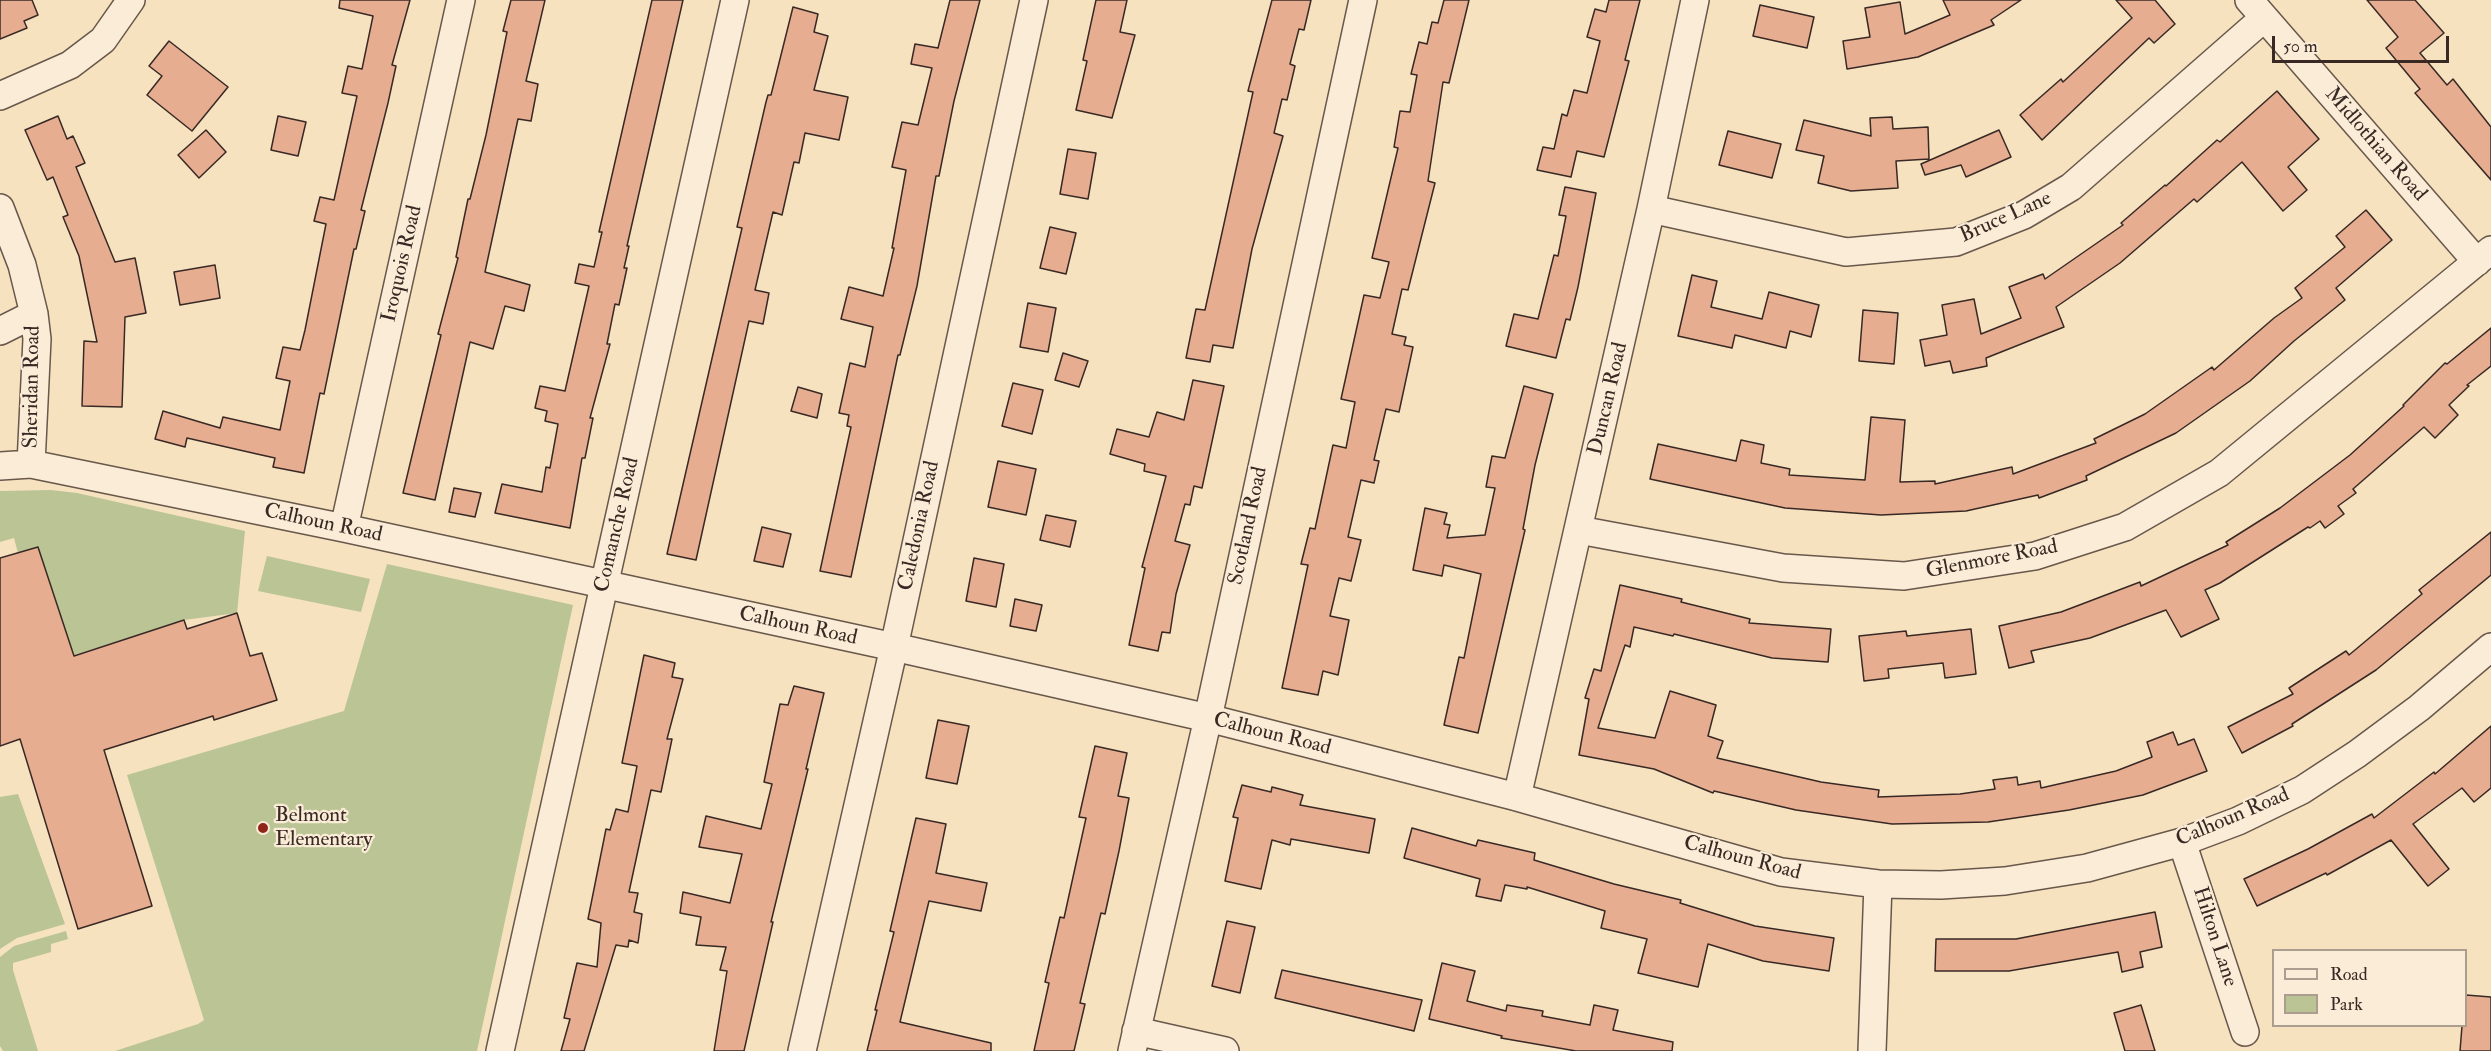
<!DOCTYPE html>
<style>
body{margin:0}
#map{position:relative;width:2491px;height:1051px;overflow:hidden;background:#f7e2c0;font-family:"IM FELL Double Pica",serif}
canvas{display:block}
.legend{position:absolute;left:2272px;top:949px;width:195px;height:78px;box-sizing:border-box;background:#faecd6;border:2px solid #ac9e8f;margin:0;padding:8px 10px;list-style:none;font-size:18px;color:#382924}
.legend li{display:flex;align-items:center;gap:12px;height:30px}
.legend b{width:30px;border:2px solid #ac9e8f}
.scale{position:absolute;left:2272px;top:36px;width:177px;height:27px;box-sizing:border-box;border:3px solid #382924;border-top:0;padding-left:8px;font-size:18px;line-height:21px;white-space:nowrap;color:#382924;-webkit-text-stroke:4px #faecd6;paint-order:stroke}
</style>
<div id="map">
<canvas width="2491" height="1051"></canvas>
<ul class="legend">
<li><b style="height:8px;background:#faecd6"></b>Road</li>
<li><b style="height:16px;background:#bac495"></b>Park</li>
</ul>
<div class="scale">50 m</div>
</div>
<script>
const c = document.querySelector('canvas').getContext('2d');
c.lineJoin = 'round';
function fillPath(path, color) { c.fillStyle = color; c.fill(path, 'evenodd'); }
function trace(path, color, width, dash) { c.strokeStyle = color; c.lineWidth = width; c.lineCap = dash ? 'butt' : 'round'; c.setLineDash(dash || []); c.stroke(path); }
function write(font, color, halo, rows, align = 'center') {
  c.font = font + ' "IM FELL Double Pica",serif'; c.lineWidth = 4.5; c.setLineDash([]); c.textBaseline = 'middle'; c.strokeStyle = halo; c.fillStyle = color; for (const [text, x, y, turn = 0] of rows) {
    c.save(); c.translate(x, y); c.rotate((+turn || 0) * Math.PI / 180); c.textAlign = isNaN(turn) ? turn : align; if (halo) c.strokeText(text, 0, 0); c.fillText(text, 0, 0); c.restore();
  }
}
fillPath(new Path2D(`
 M51,490L77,493L245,531L237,613L184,620L74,655L38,547L18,553L14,538L0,542V491Z
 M267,556L370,579L361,612L258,591Z
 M387,564L573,605L477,1051H115L198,1024L204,1020L127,775L344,711Z
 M18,794L65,924L17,938L0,949V797Z
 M66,931L68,939L51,944V952L13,963V970L38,1051H3L0,1046V957L14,946Z`), '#bac495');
const building = new Path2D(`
 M0,0H32L38,15L24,21L27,28L0,39Z
 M340,0H410L392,65L396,66L388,103L361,210L365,211L356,249H354L324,394L320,393L304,473L273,467L275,458L257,454L187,438L185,447L155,439L163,411L220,428L223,417L280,430L290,381L276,378L283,347L300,350L305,330L326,224L314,221L320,197L334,200L357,96L342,93L348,66L362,69L373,16L339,8Z
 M511,0H545L526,81L538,84L531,121L518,119L485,272L530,285L524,311L505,306L493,349L470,342L435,500L403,493L441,335L438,334L458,258L456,257L468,199H470L486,135L507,32L503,31Z
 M652,0H683L627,246H629L624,268H627L619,305L615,304L607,344H610L590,418H593L585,458H582L570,528L495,513L502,484L542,492L546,467L550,468L558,424L545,421L547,411L535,408L540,386L565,391L589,286L575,283L579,264L594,267L602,232H599Z
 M950,0H980L954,101L939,176H936L917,286L900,355H898L851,577L820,571L851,427L847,426L849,415L839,413L850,363L865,367L873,327L841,319L849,287L883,296L894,248H892L906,170L892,167L902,122L918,125L932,68L911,64L915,44L938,48Z
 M1096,0H1127L1120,32L1135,35L1112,118L1076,110L1087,61L1083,60Z
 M1272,0H1311L1304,30L1299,29L1290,64L1295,66L1287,100L1282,99L1274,133L1283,136L1252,249L1233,348L1213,345L1210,362L1186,358L1196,309L1205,310L1253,92L1248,91Z
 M1444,0H1469L1449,83L1443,82L1428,181L1435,183L1408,290L1402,289L1392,334L1406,337L1404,345L1413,347L1399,412L1386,409L1374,460L1379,461L1374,483L1361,480L1348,537L1361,540L1351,581L1339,578L1330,616L1349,620L1338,675L1323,671L1318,695L1282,688L1308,565L1301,564L1310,528L1315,529L1333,445L1346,448L1355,402L1341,399L1364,295L1380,298L1389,262L1372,258L1398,148L1394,147L1400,111L1410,112L1417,75L1411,74L1419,42L1427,44L1432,22L1438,23Z
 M1609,0H1640L1625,60L1629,61L1604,157L1577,151L1571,177L1537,170L1543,147L1554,149L1562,114L1567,116L1574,90L1587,93L1600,41L1587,37L1595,9L1606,12Z
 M1943,0H2021L1991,20L1994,25L1918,57L1847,69L1843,41L1870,37L1865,8L1900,2L1905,34L1950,15Z
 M2116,0H2155L2175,24L2154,43L2149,38L2042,140L2020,115L2061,79L2063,82L2132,18Z
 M2367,0H2415L2444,33L2420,53L2447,85L2453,79L2491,127V180L2415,93L2420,89L2386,48L2398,37Z
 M1760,5L1814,17L1807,48L1753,36Z
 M793,7L818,14L814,32L828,36L814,90L848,97L839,140L805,133L799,163L794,162L782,215L773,212L755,290L769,293L763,324L749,321L696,560L667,554L742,228L737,227L766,102L768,95H771Z
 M169,41L228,87L192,131L147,95L162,76L149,66Z
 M2277,91L2319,139L2288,167L2307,190L2283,211L2242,162L2197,202L2194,199L2120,263L2056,307L2064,327L1986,358L1987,366L1953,373L1950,361L1925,366L1920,340L1947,335L1942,305L1974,299L1981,334L2021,318L2009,287L2043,274L2045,279L2123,225L2121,223L2165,185L2166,186L2217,140L2220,142Z
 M58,116L67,139L73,136L85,163L76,167L115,262L135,258L146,313L125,317L122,407L82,406L84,341L97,342L79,256L63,217L68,215L53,177L47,180L25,130Z
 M278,116L306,122L298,156L271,150Z
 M1892,117L1893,129L1928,127L1929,159L1896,161L1898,188L1851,191L1818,183L1824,156L1796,150L1804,120L1871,136L1870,118Z
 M206,130L226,152L199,178L178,155Z
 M1999,130L2011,157L1966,177L1961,165L1925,175L1921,164Z
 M1728,131L1781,144L1772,178L1719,165Z
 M1068,149L1096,153L1088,199L1060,194Z
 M1565,187L1596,193L1578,287L1570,320L1566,319L1556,358L1506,346L1514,314L1538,319L1554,255L1558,256L1566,216L1559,215Z
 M2366,210L2392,240L2336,288L2345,300L2294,341L2250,381L2176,433L2086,476L2087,480L2039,498L2038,495L1966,511L1881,515L1785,508L1650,479L1658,444L1736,461L1741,440L1764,445L1761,463L1790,469L1789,475L1865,480L1871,417L1905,420L1900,482L1935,481V484L2012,467L2013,474L2096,443L2094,439L2145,414L2212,367L2214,370L2274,318L2302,298L2295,288L2345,247L2336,236Z
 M1050,227L1076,233L1066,274L1040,268Z
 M215,265L220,298L180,305L174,272Z
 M1692,275L1717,281L1711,307L1762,319L1769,292L1819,305L1811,337L1790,331L1786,348L1735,335L1732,348L1678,336Z
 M1028,303L1056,308L1048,352L1020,347Z
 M1863,310L1898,313L1894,364L1859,361Z
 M2491,328V366L2467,385L2469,386L2449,405L2458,415L2435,438L2424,427L2353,489L2356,493L2338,506L2344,514L2325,528L2320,521L2310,528L2308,527L2220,583L2205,590L2219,619L2181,637L2166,610L2090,638L2031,651L2034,662L2009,668L1999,626L2061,612L2140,582L2141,586L2228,545L2226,542L2280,508L2350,455L2404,406L2403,405L2445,363L2447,364Z
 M1063,353L1088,361L1079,387L1055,380Z
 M1193,380L1224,386L1202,488L1194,486L1190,505L1185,504L1175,541L1190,545L1176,594L1170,633L1162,632L1158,651L1129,645L1145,568L1142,567L1166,476L1144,471L1145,464L1110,454L1117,429L1149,437L1157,412L1184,420Z
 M1013,383L1043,390L1032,434L1002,426Z
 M1524,386L1553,394L1535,465L1523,529L1525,530L1478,733L1444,725L1459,657L1464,658L1481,574L1444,565L1442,576L1413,570L1425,508L1447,513L1444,524L1450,525L1447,538L1485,535L1495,488L1486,487L1492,456L1505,458Z
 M798,387L822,394L817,418L791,411Z
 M998,461L1036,469L1026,515L988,507Z
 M454,488L481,493L475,517L449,512Z
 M1046,515L1076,521L1070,547L1040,540Z
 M762,527L791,534L783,567L754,561Z
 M2491,532V575L2376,670L2292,724L2293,726L2242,753L2228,727L2293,694L2289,688L2346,651L2349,655L2422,594L2419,590Z
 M38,547L74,656L184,620L187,629L237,613L250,656L262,653L277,700L214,720L213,716L104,750L152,906L78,929L20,739L0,746V558Z
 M974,558L1004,564L996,607L966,601Z
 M1620,585L1682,599L1681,602L1750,619L1749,623L1831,629L1828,662L1772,658L1674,634L1673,636L1634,627L1630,647L1625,645L1598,728L1655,738L1670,691L1716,705L1708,736L1723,741L1717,758L1821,782L1879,790L1878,797L1960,794L1995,789L1993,780L2017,777L2018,785L2040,781L2041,788L2116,771L2152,757L2147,742L2173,732L2178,745L2194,739L2207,771L2143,795L2069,810L1988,822L1892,824L1796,810L1714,791L1713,793L1654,769L1579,755L1589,699L1585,698L1594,669L1601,671Z
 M1015,599L1042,605L1036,631L1010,626Z
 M1971,629L1976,674L1945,678L1943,663L1888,669L1889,678L1864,681L1859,636L1906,631L1907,636Z
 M644,655L675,663L672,677L683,679L667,739H672L661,792L651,790L629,892L638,893L634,912L642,914L638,943L629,940L628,947L616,945L584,1051H561L570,1019L564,1018L577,963L597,967L601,923L588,919L606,829L610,830L616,809L628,812L637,766L622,763Z
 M794,686L824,693L806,769H808L771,922H773L744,1051H714L727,971L720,970L726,947L696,945L701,917L680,913L683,892L730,903L742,854L699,847L706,816L761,829L772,784L764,782L780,704L788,705Z
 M938,720L969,726L957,784L926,778Z
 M2491,726V788L2474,802L2462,788L2413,824L2449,869L2428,886L2391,840L2327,875L2326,873L2257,906L2244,879L2308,849L2372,814L2374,818L2434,772L2435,774Z
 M1095,746L1127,753L1118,796L1129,798L1119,851L1105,914L1101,913L1080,1003L1085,1004L1074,1051H1034L1049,983L1045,982L1060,917L1064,918L1086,818L1079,817Z
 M1242,785L1271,792L1272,787L1303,795L1300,805L1375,819L1369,853L1291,839L1290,845L1272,840L1261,889L1225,881L1238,818L1233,817Z
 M916,818L946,824L936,873L987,883L981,911L929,901L900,1022L991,1043V1051H867L877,1010H875L894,932L890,931Z
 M1412,828L1476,846L1478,840L1535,853L1534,860L1614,884L1681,900L1680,903L1755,926L1834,938L1829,971L1763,961L1708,944L1698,987L1638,973L1647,939L1601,928L1605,911L1527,887V889L1505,885L1501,901L1476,896L1480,879L1404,858Z
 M2155,912L2162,947L2140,952L2143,967L2122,972L2118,952L2009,971H1935L1936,939H2016Z
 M1227,921L1255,927L1240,993L1212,986Z
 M1442,963L1475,971L1467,1001L1506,1011L1507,1005L1543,1011L1542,1016L1590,1025L1594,1005L1618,1010L1613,1030L1673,1042L1672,1051H1576L1501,1038L1502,1036L1429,1019Z
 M1282,970L1422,1000L1414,1031L1275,998Z
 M2466,995L2491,997V1051H2460L2462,1026H2466Z
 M2141,1005L2155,1051H2125L2114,1013Z`);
fillPath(building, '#e6ad91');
trace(building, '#382924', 1.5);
const minor = new Path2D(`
 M2249,0L2477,262
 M0,96L70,65L103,40L131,0
 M0,208L22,265L34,314L37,339L31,464
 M1651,209L1846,252L1956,242L2024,215L2071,187L2264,18
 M0,331L34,314
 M0,466L31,464L344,528L894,647L1208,718L1517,797L1781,872L1878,884L1941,885L2005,881L2087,868L2182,842L2238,821L2302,790L2357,754L2419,708L2491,647
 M344,528L461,0
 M1579,530L1783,568L1904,576L2035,556L2125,527L2219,473L2491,250
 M1517,797L1651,209L1695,0
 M2182,842L2245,1032
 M1136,1031L1225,1051
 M500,1051L735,0
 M802,1051L894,647L1034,0
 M1132,1051L1208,718L1363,0
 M1872,1051L1878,884`);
trace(minor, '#68574b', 30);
trace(minor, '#faecd6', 27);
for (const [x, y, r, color] of [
 [263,828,6,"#8f2418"]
]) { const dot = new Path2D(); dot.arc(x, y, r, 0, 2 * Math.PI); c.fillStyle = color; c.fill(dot); trace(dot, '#faecd6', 2); }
write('21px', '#382924', '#faecd6', [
 ["Midlothian Road",2375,145,49],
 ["Bruce Lane",2006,218,-24],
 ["Iroquois Road",403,264,-77],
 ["Sheridan Road",33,387,-89],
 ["Duncan Road",1609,399,-77],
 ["Calhoun Road",323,524,12],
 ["Comanche Road",618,525,-77],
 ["Caledonia Road",920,526,-78],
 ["Scotland Road",1249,526,-78],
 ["Glenmore Road",1992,560,-11],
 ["Calhoun Road",798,627,12],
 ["Calhoun Road",1272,735,14],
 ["Calhoun Road",2233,818,-23],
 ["Calhoun Road",1742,859,15],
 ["Hilton Lane",2214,937,72]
]);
write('21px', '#382924', '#faecd6', [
 ["Belmont",275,816],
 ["Elementary",275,840]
], 'left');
</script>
